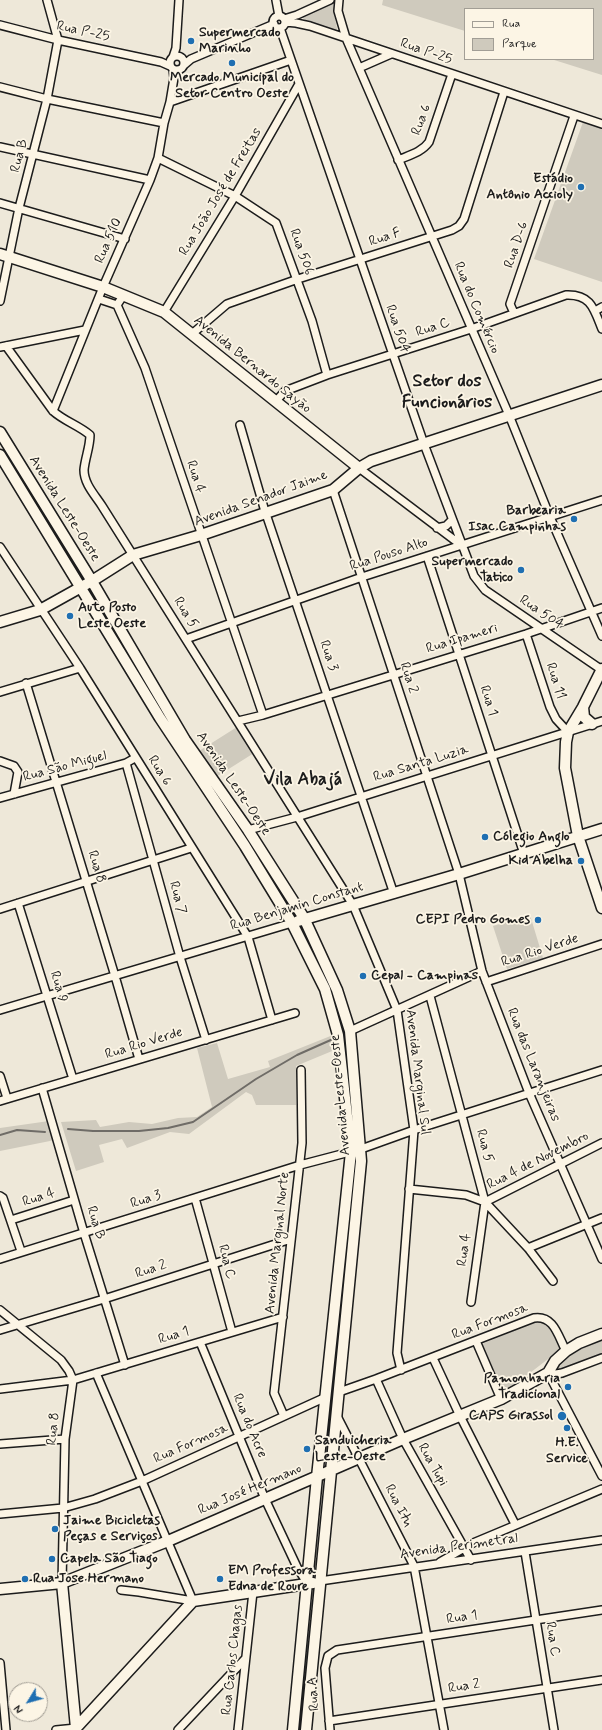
<!DOCTYPE html>
<meta charset="utf-8">
<style>
body{margin:0}
#map{position:relative;width:602px;height:1730px;overflow:hidden;background:#eee8d9;font-family:Mynerve,sans-serif}
canvas{display:block}
.legend{position:absolute;left:464px;top:8px;width:130px;height:52px;box-sizing:border-box;background:#fcf5e5;border:1px solid #a29e95;margin:0;padding:5px 7px;list-style:none;font-size:12px;color:#1c1c1c}
.legend li{display:flex;align-items:center;gap:8px;height:20px}
.legend b{width:20px;border:1px solid #a29e95}
.north{position:absolute;left:8px;top:1682px;width:40px;height:40px;box-sizing:border-box;background:#fcf5e5;border:1px solid #a29e95;border-radius:50%;rotate:233deg;font-size:11px;font-weight:700;line-height:16px;text-align:center;color:#1c1c1c}
.north::after{content:'';display:block;margin:auto;width:14px;height:18px;background:#1f6fb2;clip-path:polygon(50% 0,100% 100%,50% 72%,0 100%)}
</style>
<div id="map">
<canvas width="602" height="1730"></canvas>
<ul class="legend">
<li><b style="height:5px;background:#fcf5e5"></b>Rua</li>
<li><b style="height:11px;background:#cfcabd"></b>Parque</li>
</ul>
<div class="north">N</div>
</div>
<script>
const c = document.querySelector('canvas').getContext('2d');
c.lineJoin = 'round';
function fillPath(path, color) { c.fillStyle = color; c.fill(path, 'evenodd'); }
function trace(path, color, width, dash) { c.strokeStyle = color; c.lineWidth = width; c.lineCap = dash ? 'butt' : 'round'; c.setLineDash(dash || []); c.stroke(path); }
function write(font, color, halo, rows, align = 'center') {
  c.font = font + ' Mynerve,sans-serif'; c.lineWidth = 3.5; c.setLineDash([]); c.textBaseline = 'middle'; c.strokeStyle = halo; c.fillStyle = color; for (const [text, x, y, turn = 0] of rows) {
    c.save(); c.translate(x, y); c.rotate((+turn || 0) * Math.PI / 180); c.textAlign = isNaN(turn) ? turn : align; if (halo) c.strokeText(text, 0, 0); c.fillText(text, 0, 0); c.restore();
  }
}
fillPath(new Path2D(`
 M383,0H602V75L551,59H593V9H465V31L382,5Z
 M333,1L335,3L334,14L338,33L307,22L303,18V14Z
 M583,122L602,128V282L534,259Z
 M237,727L254,753L216,777L199,751Z
 M530,915L543,958L507,969L493,926Z
 M333,1035L337,1049L296,1066V1105H256L252,1095L246,1092L189,1134L170,1132L127,1148L122,1139L99,1145L104,1162L76,1171L61,1122L96,1120L100,1127L129,1122L152,1124L178,1118L197,1117L212,1107L197,1048L217,1043L228,1079L270,1067L268,1061Z
 M49,1121L55,1140L0,1151V1128Z
 M540,1320L546,1323L561,1349L504,1393L482,1344Z
 M602,1338V1356L554,1373L552,1367L569,1354Z`), '#cfcabd');
trace(new Path2D(`
 M68,1129L93,1131H139L168,1128L193,1122L256,1079L297,1055L333,1039
 M0,1135L17,1130L45,1132`), '#6f6c67', 2);
const street = new Path2D(`
 M276,0L279,16
 M339,0L338,11L346,38L509,415L550,517L602,636
 M273 22a6 6 0 1 1 12 0a6 6 0 1 1-12 0Z
 M284,19L297,15L330,0
 M285,22L296,23L310,26L602,124
 M0,25L58,40L161,62L170,66
 M280,28L424,444L474,576L485,590L602,670
 M170 63a7 7 0 1 1 14 0a7 7 0 1 1-14 0Z
 M173,57L176,48L179,0
 M184,65L191,59L274,24
 M359,68L391,54
 M0,87L47,99L164,123
 M170,102L291,60
 M0,147L150,180
 M158,158L235,196L276,223L312,321L327,375
 M398,160C410,155 422,152 429,142L452,74
 M0,203L125,239
 M123,296L117,305L145,368L263,715
 M99,299L117,305
 M0,301L19,208L47,99L58,40L47,0
 M595,311L602,307
 M164,312L235,196L299,84
 M514,313L510,304L574,116
 M192,334L227,304L298,279L452,230L459,226L464,219L504,92
 M6,346L53,411C64,421 78,425 90,435C90,447 85,458 84,470C84,484 95,495 102,506L353,905L397,1010L414,1130L397,1353L401,1370
 M0,347L85,330
 M276,401L285,391L327,375L471,329L566,295C591,294 594,309 602,329
 M53,411L103,287L150,180L158,158L164,123L170,102L174,78L173,69
 M240,425L264,508L394,894
 M359,468L461,545
 M333,490L459,874L482,971L529,1093L602,1259
 M437,528L446,526L452,520
 M0,547L80,668L248,937L272,1020
 M427,556L524,854
 M526,634L550,707L556,719L568,732
 M186,639L362,577L602,500
 M26,683L115,976L139,1059
 M0,692L80,668
 M238,721L263,715L526,634L602,608
 M0,761L14,766L18,772L14,794
 M126,763L180,957L206,1040
 M0,798L126,763L135,758
 M248,830L297,817L602,721
 M18,903L73,1079
 M0,909L191,848
 M486,982L602,944
 M430,996L485,1202L528,1248L553,1281
 M0,1010L292,923
 M350,1031L482,971
 M0,1076L7,1098
 M42,1088L84,1233L125,1365
 M0,1101L295,1013
 M409,1189L466,1195L485,1202
 M0,1196L3,1198L21,1251
 M195,1198L232,1332
 M485,1202L602,1143
 M11,1220L74,1200
 M528,1248L602,1218
 M0,1259L300,1165L361,1149L414,1130L602,1070
 M471,1302L485,1202
 M0,1310L61,1360L69,1371L73,1380L65,1439L62,1583
 M0,1330L104,1299L291,1239
 M476,1341L501,1399
 M200,1342L265,1499L297,1567L307,1583
 M433,1358L460,1416L515,1524
 M96,1373L193,1601
 M548,1373L602,1476
 M548,1373L556,1374L562,1373L602,1358
 M376,1379L403,1439L471,1560
 M0,1389L73,1380L283,1317
 M339,1392L376,1379L534,1318C554,1315 558,1336 566,1351
 M284,1416L274,1393L302,1143L301,1070
 M337,1416L414,1566L444,1730
 M0,1444L65,1439
 M0,1514L63,1508L95,1499L142,1481L326,1397
 M525,1552L554,1730
 M440,1562L473,1543L602,1489
 M320,1581L602,1540
 M121,1590L139,1592L193,1601
 M0,1663L6,1730
 M329,1721L602,1680
 M56,1730L76,1728V1730
 M178,1730L245,1659
 M238,1730L253,1592
 M330,1730L325,1668L328,1656L337,1650L602,1610`);
const secondary = new Path2D(`
 M0,254L103,287L164,312L359,468
 M0,432L90,578L185,740L248,830L304,918L337,990L350,1031L361,1161L306,1730
 M0,455L160,718L245,846L292,923L325,989L338,1035L351,1152L317,1477L293,1730
 M0,622L40,610L92,581L133,555L201,535L333,490L359,468L371,461L602,385
 M602,669L583,707L568,732L566,742L565,768L578,836L602,908
 M583,707L584,717L592,724
 M298,921L459,874L602,829
 M62,1583L76,1728
 M0,1589L62,1583L168,1541L403,1439L501,1399L548,1373L555,1361L566,1351L579,1343L602,1334
 M76,1728L193,1601L313,1583`);
trace(street, '#1c1c1c', 10);
trace(secondary, '#1c1c1c', 13);
trace(street, '#fcf5e5', 7);
trace(secondary, '#fcf5e5', 10);
for (const [x, y, r, color] of [
 [191,41,4,"#1f6fb2"],
 [232,63,4,"#1f6fb2"],
 [581,187,4,"#1f6fb2"],
 [574,519,4,"#1f6fb2"],
 [521,570,4,"#1f6fb2"],
 [70,616,4,"#1f6fb2"],
 [485,837,4,"#1f6fb2"],
 [581,861,4,"#1f6fb2"],
 [538,920,4,"#1f6fb2"],
 [363,976,4,"#1f6fb2"],
 [568,1387,4,"#1f6fb2"],
 [562,1416,5,"#1f6fb2"],
 [567,1428,4,"#1f6fb2"],
 [307,1449,4,"#1f6fb2"],
 [55,1529,4,"#1f6fb2"],
 [52,1559,4,"#1f6fb2"],
 [25,1579,4,"#1f6fb2"],
 [220,1579,4,"#1f6fb2"]
]) { const dot = new Path2D(); dot.arc(x, y, r, 0, 2 * Math.PI); c.fillStyle = color; c.fill(dot); trace(dot, '#fcf5e5', 1.5); }
write('14px', '#1c1c1c', '#fcf5e5', [
 ["Rua P-25",83,32,12],
 ["Rua P-25",426,52,19],
 ["Rua 6",422,120,-69],
 ["Rua B",20,156,-75],
 ["Rua João José de Freitas",221,192,-59],
 ["Rua F",385,238,-18],
 ["Rua 510",109,241,-66],
 ["Rua D-6",517,245,-71],
 ["Rua 506",301,252,70],
 ["Rua do Comércio",476,308,67],
 ["Rua C",433,328,-18],
 ["Rua 504",397,329,71],
 ["Avenida Bernardo Sayão",252,365,39],
 ["Rua 4",195,477,72],
 ["Avenida Senador Jaime",261,499,-20],
 ["Avenida Leste-Oeste",64,509,58],
 ["Rua Pouso Alto",389,555,-18],
 ["Rua 5",185,613,58],
 ["Rua 504",541,613,34],
 ["Rua Ipameri",462,639,-17],
 ["Rua 3",328,656,71],
 ["Rua 2",408,678,72],
 ["Rua 11",555,681,72],
 ["Rua 1",488,701,72],
 ["Rua Santa Luzia",421,764,-17],
 ["Rua São Miguel",65,767,-15],
 ["Rua 6",159,771,58],
 ["Avenida Leste-Oeste",233,784,56],
 ["Rua 8",96,867,73],
 ["Rua 7",177,898,75],
 ["Rua Benjamin Constant",297,907,-17],
 ["Rua Rio Verde",540,951,-18],
 ["Rua 9",58,987,73],
 ["Rua Rio Verde",144,1044,-17],
 ["Rua das Laranjeiras",533,1065,68],
 ["Avenida Marginal Sul",417,1072,83],
 ["Avenida Leste-Oeste",341,1095,-95],
 ["Rua 5",484,1146,75],
 ["Rua 4 de Novembro",538,1161,-27],
 ["Rua 4",39,1198,-18],
 ["Rua 3",146,1200,-18],
 ["Rua B",95,1223,73],
 ["Avenida Marginal Norte",278,1243,-84],
 ["Rua 4",465,1250,-82],
 ["Rua C",226,1262,75],
 ["Rua 2",151,1270,-18],
 ["Rua Formosa",490,1322,-21],
 ["Rua 1",174,1336,-17],
 ["Rua do Acre",249,1426,67],
 ["Rua 8",54,1429,-84],
 ["Rua Formosa",191,1444,-24],
 ["Rua Tupi",432,1465,61],
 ["Rua José Hermano",250,1490,-23],
 ["Rua Itu",398,1506,63],
 ["Avenida Perimetral",459,1547,-8],
 ["Rua 1",462,1618,-9],
 ["Rua C",552,1639,81],
 ["Rua Carlos Chagas",233,1660,-84],
 ["Rua 2",464,1687,-9],
 ["Rua A",314,1694,-95]
]);
write('bold 14px', '#1c1c1c', '#fcf5e5', [
 ["Supermercado",199,33],
 ["Marinho",199,49],
 ["Mercado Municipal do",232,78,"center"],
 ["Setor Centro Oeste",232,94,"center"],
 ["Estádio",573,179,"right"],
 ["Antônio Accioly",573,195,"right"],
 ["Barbearia",566,511,"right"],
 ["Isac Campinhas",566,527,"right"],
 ["Supermercado",513,562,"right"],
 ["Tatico",513,578,"right"],
 ["Auto Posto",78,608],
 ["Leste Oeste",78,624],
 ["Cólegio Anglo",493,837],
 ["Kid Abelha",573,861,"right"],
 ["CEPI Pedro Gomes",530,920,"right"],
 ["Cepal - Campinas",371,976],
 ["Pamonharia",560,1379,"right"],
 ["Tradicional",560,1395,"right"],
 ["CAPS Girassol",553,1416,"right"],
 ["Sanduicheria",315,1441],
 ["Leste-Oeste",315,1457],
 ["H.E.",567,1443,"center"],
 ["Service",567,1459,"center"],
 ["Jaime Bicicletas",63,1521],
 ["Peças e Serviços",63,1537],
 ["Capela São Tiago",60,1559],
 ["EM Professora",228,1571],
 ["Edna de Roure",228,1587],
 ["Rua Jose Hermano",33,1579]
], 'left');
write('bold 18px', '#1c1c1c', '#fcf5e5', [
 ["Setor dos",447,382],
 ["Funcionários",447,403],
 ["Vila Abajá",303,780]
]);
</script>
